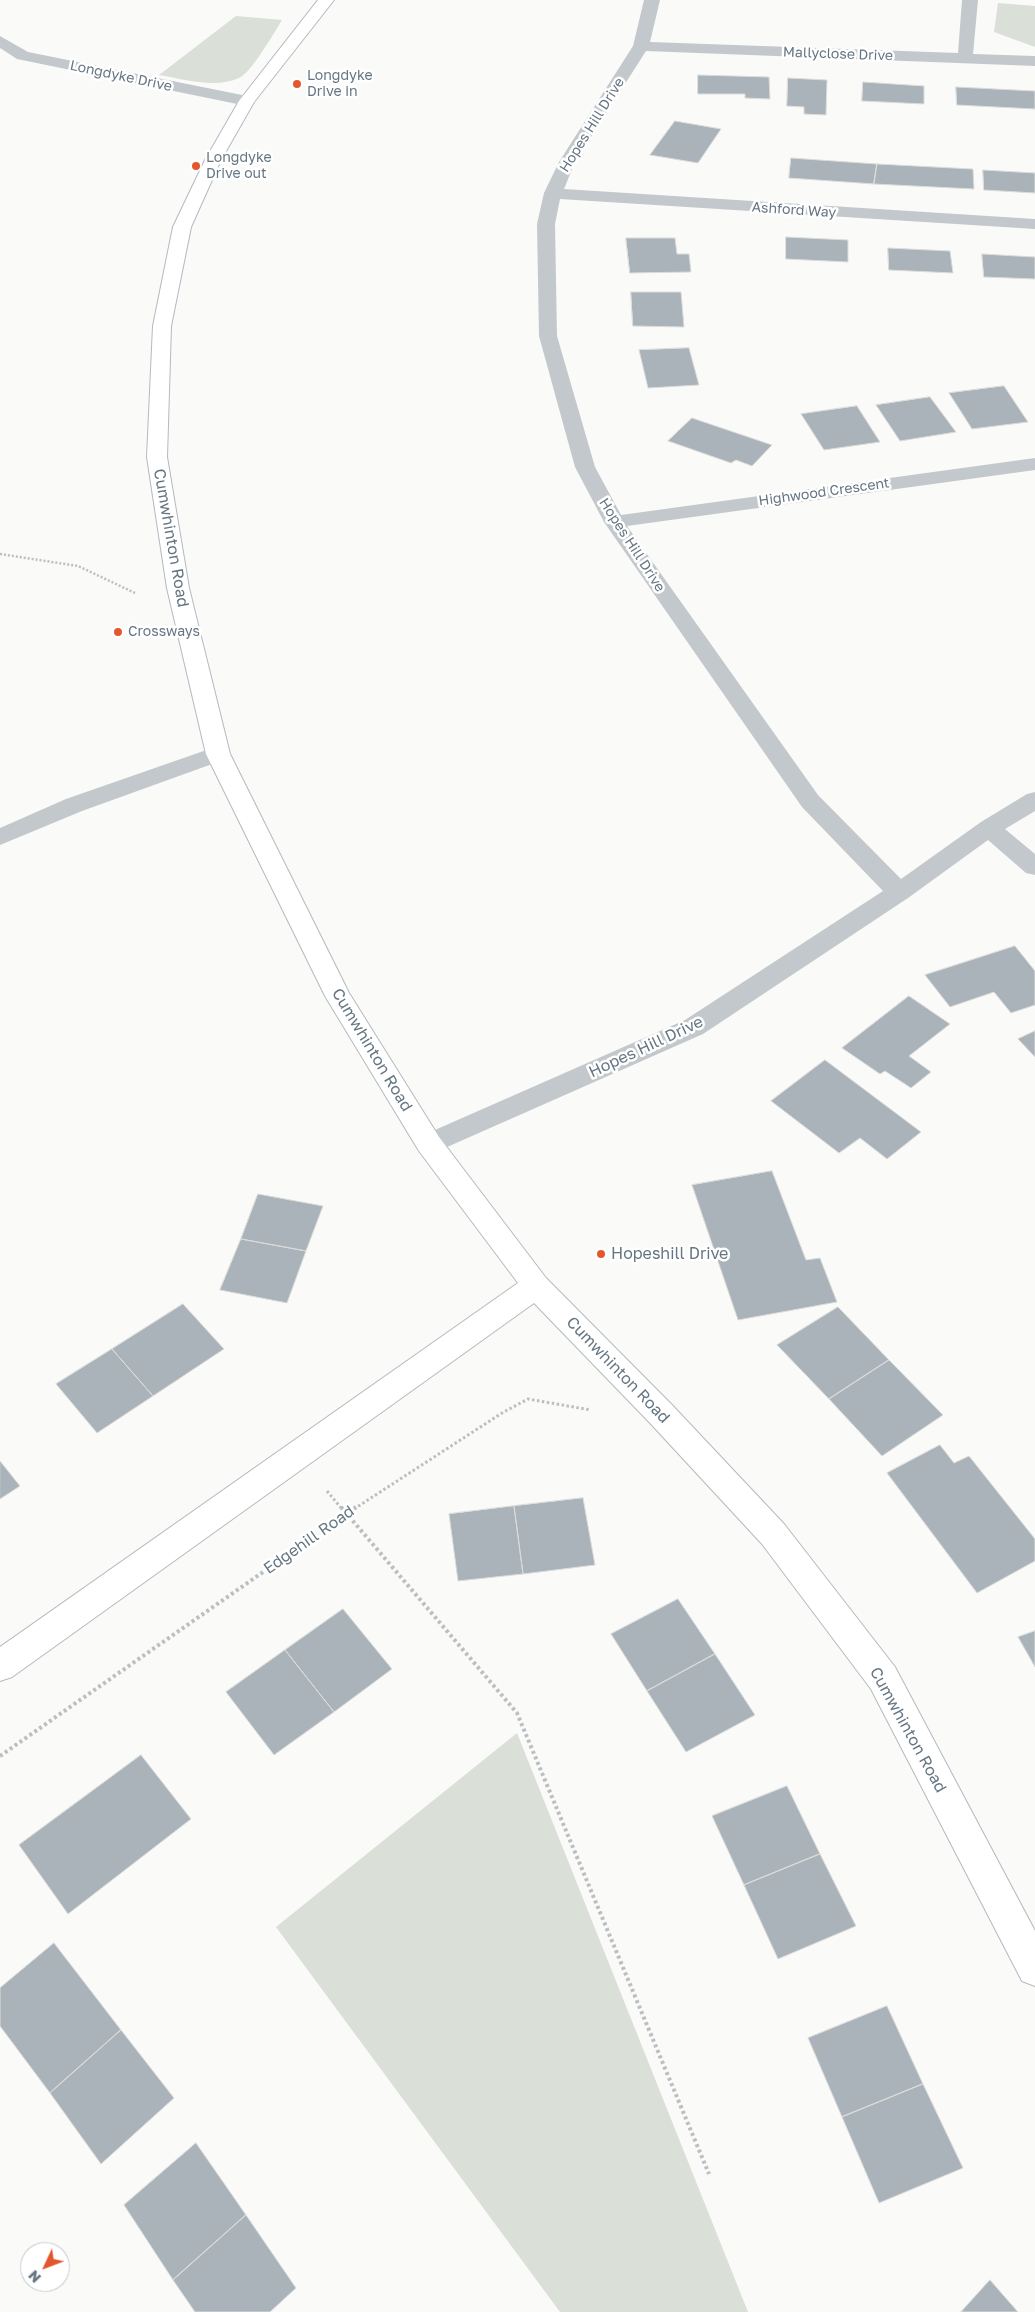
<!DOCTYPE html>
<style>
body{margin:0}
#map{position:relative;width:1035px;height:2312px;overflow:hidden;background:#fafaf8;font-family:"Golos Text",sans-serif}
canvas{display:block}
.north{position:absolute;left:20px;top:2242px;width:50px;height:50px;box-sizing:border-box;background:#fff;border:1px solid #c1c8cd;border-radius:50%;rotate:227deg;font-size:14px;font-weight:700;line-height:20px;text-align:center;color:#657683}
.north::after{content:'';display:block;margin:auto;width:18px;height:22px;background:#e4572e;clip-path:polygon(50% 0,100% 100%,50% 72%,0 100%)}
</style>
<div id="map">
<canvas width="1035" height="2312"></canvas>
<div class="north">N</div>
</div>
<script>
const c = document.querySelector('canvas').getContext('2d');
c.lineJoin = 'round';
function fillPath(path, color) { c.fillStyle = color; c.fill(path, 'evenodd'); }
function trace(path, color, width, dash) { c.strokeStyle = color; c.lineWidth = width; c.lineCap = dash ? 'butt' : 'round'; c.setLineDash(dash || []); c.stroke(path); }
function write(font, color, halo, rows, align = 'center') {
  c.font = font + ' "Golos Text",sans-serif'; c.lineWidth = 5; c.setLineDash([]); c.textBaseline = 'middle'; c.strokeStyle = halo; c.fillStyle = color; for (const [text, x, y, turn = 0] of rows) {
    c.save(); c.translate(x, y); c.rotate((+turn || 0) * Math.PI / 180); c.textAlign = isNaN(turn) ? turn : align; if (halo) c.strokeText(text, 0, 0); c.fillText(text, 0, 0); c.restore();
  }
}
fillPath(new Path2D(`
 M998,3L1035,6V47L994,32Z
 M236,16L282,20C274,33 251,73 239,78C216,89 183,79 159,75Z
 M517,1733L748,2312H560L276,1927Z`), '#dadfd7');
const building = new Path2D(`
 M698,75L769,77L770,99L745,98V94H698Z
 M788,78L827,80L826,115L804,114V107L787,106Z
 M863,82L924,86V104L862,101Z
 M956,87L1035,91V109L957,105Z
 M675,121L721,129L698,163L650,155Z
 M791,158L877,164L874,184L789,178Z
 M877,164L973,169L974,189L874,184Z
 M983,170L1035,173V193L984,190Z
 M786,237L848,240V262L786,259Z
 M626,238H675L677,254H689L691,272L630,273Z
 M888,248L950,251L953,273L889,270Z
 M982,254L1035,257V279L984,277Z
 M631,292H681L684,327L633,326Z
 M689,348L699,385L648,388L639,350Z
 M1004,386L1028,422L972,429L949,393Z
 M930,397L956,432L900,441L876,405Z
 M857,406L880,442L824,450L801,414Z
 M692,418L772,445L752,466L736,460L731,463L668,441Z
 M1015,946L1035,971V1005L1011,1013L994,992L950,1007L925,975Z
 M909,996L950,1024L909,1056L931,1072L911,1088L885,1071L880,1074L842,1048Z
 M1035,1031V1057L1018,1039Z
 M825,1060L921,1132L887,1159L860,1138L839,1153L771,1101Z
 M772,1171L806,1260L820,1258L837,1302L738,1320L692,1185Z
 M258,1194L323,1206L306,1251L241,1239Z
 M241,1239L306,1251L287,1303L220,1290Z
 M183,1304L224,1349L153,1396L112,1349Z
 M838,1307L889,1360L829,1399L777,1345Z
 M112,1349L153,1396L97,1433L56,1384Z
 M889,1360L943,1415L882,1456L829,1399Z
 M940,1445L954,1463L969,1456L1035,1539V1561L977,1593L887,1473Z
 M0,1461L20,1486L0,1499Z
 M583,1498L595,1565L523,1574L514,1506Z
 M514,1506L523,1574L458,1581L449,1514Z
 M678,1599L715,1654L647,1691L611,1634Z
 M343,1609L392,1669L334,1712L285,1650Z
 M1035,1631V1667L1018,1637Z
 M285,1650L334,1712L274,1755L226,1692Z
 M715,1654L755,1715L686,1752L647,1691Z
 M141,1755L191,1819L68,1914L19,1845Z
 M787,1786L820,1854L744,1885L712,1816Z
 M820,1854L856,1926L778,1959L744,1885Z
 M54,1943L121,2030L50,2093L0,2026V1988Z
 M887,2006L923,2084L842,2117L808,2038Z
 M121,2030L174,2098L101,2164L50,2093Z
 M923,2084L963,2168L879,2203L842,2117Z
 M196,2143L246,2215L173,2280L124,2205Z
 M246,2215L296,2288L270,2312H195L173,2280Z
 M990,2280L1018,2312H961Z`);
fillPath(building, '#aab3b9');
trace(building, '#dcdcda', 1);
const secondary = new Path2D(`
 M318,0H334L254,102L221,160L191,227L171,326L167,457L189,588L230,754L349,993L439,1137L546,1278L673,1406L784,1524L895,1667L1035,1931V1986L1022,1981L871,1689L762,1544L651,1424L534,1303L12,1677L0,1681V1647L518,1283L419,1151L325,996L206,754L167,588L147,457L153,326L173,227L205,160L239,101Z`);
trace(secondary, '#b3babf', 2);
trace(new Path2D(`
 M0,554L78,566L135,593`), '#bbbfc2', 2.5, [2, 2]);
trace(new Path2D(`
 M327,1491L342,1509
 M354,1509L502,1413L528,1399L591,1410`), '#bbbfc2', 3, [2.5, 2.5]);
trace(new Path2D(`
 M341,1507L517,1713L709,2174
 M0,1756L356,1507`), '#bbbfc2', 4, [3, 3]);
fillPath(new Path2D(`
 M644,0H660L650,42L958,53L962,0H978L973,54L1035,56V66L646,51L575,162L564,189L1035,219V229L560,199L555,224L557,336L595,467L621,515L1035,458V470L627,526L818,795L901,879L981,822L1027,794L1035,792V811L1005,829L1035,854V875L1026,873L988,840L908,898L703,1034L429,1155L419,1151L415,1144L419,1137L685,1020L883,891L802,807L604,522L575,467L539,336L537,224L544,193L559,162L633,46Z
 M0,36L28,52L247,96L253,98L255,101L253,104L247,106L17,59L0,48Z
 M218,746L226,749L230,754L226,759L82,811L0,845V828L66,799Z`), '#c3c8cc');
fillPath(secondary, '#fff');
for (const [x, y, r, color] of [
 [297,84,5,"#e4572e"],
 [196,166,5,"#e4572e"],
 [118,632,5,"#e4572e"],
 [601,1254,5,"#e4572e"]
]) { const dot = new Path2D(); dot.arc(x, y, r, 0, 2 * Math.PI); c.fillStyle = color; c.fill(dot); trace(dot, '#fff', 2); }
write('14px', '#657683', '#fff', [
 ["Mallyclose Drive",838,54,2],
 ["Longdyke Drive",121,76,12],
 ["Hopes Hill Drive",592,125,-58],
 ["Ashford Way",794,210,4],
 ["Highwood Crescent",824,492,-8],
 ["Hopes Hill Drive",632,545,57]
]);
write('14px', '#657683', '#fff', [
 ["Longdyke",307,76],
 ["Drive in",307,92],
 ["Longdyke",206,158],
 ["Drive out",206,174],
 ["Crossways",128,632]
], 'left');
write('16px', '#657683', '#fff', [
 ["Cumwhinton Road",171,538,80],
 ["Hopes Hill Drive",646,1047,-25],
 ["Cumwhinton Road",372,1050,59],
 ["Cumwhinton Road",618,1370,46],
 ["Edgehill Road",309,1540,-35],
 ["Cumwhinton Road",908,1730,61]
]);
write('16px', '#657683', '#fff', [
 ["Hopeshill Drive",611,1254]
], 'left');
</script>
